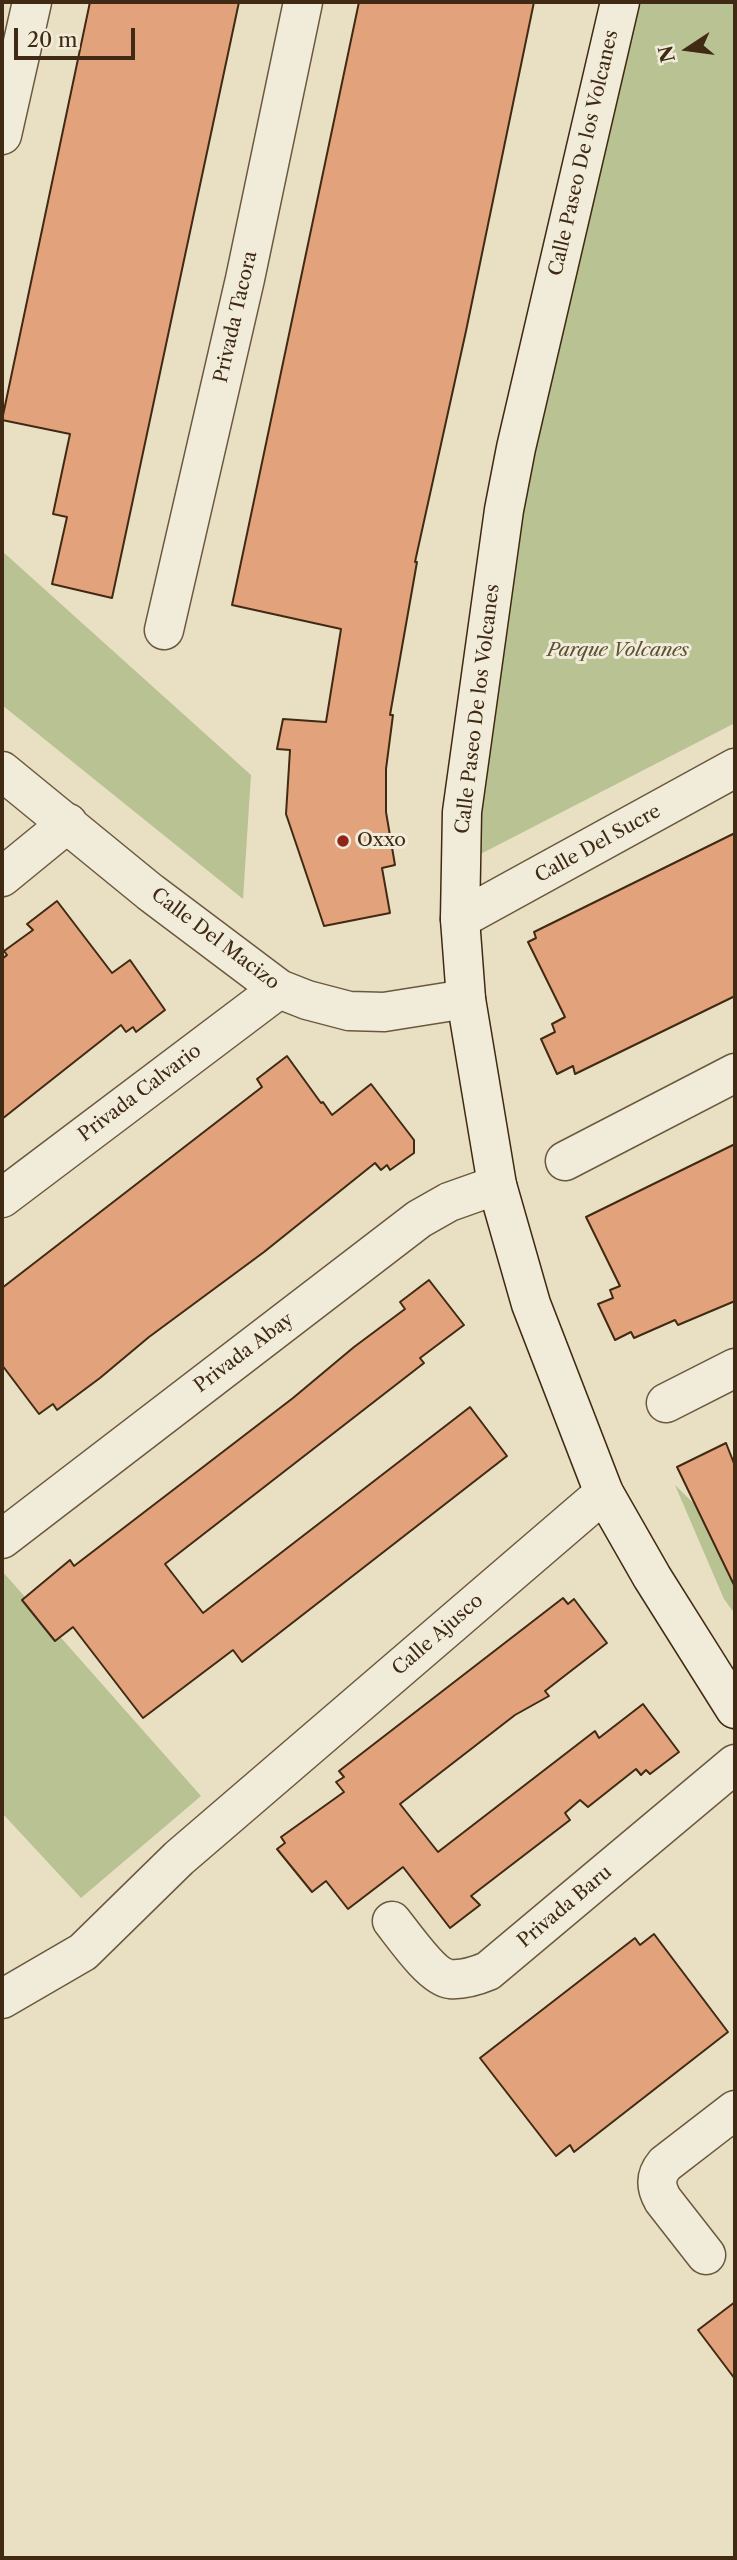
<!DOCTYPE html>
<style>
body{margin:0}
#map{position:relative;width:737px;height:2560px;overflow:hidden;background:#e9e0c4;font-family:"Libre Caslon Text",serif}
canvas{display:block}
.frame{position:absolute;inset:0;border:4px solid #402a13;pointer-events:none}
.north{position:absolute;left:653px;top:14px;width:70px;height:70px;-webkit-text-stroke:5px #f1ebd9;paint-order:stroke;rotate:257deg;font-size:19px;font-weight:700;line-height:28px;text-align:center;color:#402a13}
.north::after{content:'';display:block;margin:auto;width:24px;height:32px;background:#402a13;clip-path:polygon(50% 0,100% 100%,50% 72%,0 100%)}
.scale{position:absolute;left:14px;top:28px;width:121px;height:32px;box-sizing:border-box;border:4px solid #402a13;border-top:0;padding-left:9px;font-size:21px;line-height:24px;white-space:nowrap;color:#402a13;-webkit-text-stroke:5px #f1ebd9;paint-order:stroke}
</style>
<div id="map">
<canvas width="737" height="2560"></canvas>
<div class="frame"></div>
<div class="north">N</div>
<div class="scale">20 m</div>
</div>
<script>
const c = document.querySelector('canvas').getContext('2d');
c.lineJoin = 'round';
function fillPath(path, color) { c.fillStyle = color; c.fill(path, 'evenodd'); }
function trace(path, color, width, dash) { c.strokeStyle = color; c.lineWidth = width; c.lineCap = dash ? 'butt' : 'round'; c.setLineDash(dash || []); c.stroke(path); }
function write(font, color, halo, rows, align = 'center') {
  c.font = font + ' "Libre Caslon Text",serif'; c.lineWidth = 6; c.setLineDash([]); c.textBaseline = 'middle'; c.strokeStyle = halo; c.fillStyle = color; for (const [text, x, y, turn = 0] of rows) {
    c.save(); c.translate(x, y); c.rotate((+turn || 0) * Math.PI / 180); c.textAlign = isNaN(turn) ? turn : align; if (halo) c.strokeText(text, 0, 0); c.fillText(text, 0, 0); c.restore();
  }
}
fillPath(new Path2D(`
 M639,2H735V723L465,862L533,454Z
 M2,551L251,775L243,899L2,705Z
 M675,1485L735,1544V1614L724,1599Z
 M2,1571L201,1796L81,1898L2,1813Z`), '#b8c293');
const building = new Path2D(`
 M90,2H239L112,598L52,584L67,517L53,514L70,434L2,420Z
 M359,2H534L466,331L415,562H417L390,715H393L386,769V812L395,865L382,868L390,913L324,926L286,814L290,750L277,749L283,719L326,722L341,629L232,605Z
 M735,833V996L575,1074L573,1066L557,1074L541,1039L555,1032L552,1024L565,1017L528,942L536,938L534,932Z
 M57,901L112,973L130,960L165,1010L136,1032L133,1027L126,1032L121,1025L2,1119V959L7,955L4,951L33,930L27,924Z
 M287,1056L321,1103L323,1102L332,1115L371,1084L414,1140V1153L390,1170L387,1165L381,1170L375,1163L264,1252L149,1337L100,1378L57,1410L53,1404L39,1414L2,1365V1288L262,1087L257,1079Z
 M735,1144V1301L678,1325L675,1320L634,1338L631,1332L615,1340L598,1304L613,1298L610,1290L620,1286L586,1217Z
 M429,1280L464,1325L420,1358L424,1363L165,1564L203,1613L470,1407L507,1456L242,1662L233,1650L143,1718L73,1627L55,1641L22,1600L70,1560L74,1566L293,1398L354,1347L405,1309L400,1302Z
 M726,1443L735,1466V1587L677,1467Z
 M563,1598L568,1604L574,1599L607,1643L545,1691L549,1696L515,1715L400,1804L438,1852L595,1731L599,1738L643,1704L679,1752L650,1774L646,1770L641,1775L636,1769L588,1807L580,1800L565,1813L570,1820L471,1896L480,1905L450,1928L403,1867L348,1909L326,1881L312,1892L277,1849L285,1843L281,1837L344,1792L336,1782L344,1777L339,1771Z
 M654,1934L728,2032L574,2152L570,2145L556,2156L480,2058L635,1938L640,1945Z
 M735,2302V2379L698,2330Z`);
fillPath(building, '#e2a27c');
trace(building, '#402a13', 2);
const street = new Path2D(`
 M2,135L32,2
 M164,630L245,279L303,2
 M2,771L150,892L279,989L307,1000L349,1011L384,1012L466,999
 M2,877L68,823
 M460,919L735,768
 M565,1161L735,1073
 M2,1198L279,989
 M666,1403L735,1368
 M2,1539L419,1219L449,1202L497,1185
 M392,1921C404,1936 432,1977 450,1979C463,1980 476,1976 488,1971L735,1764
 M2,1999L83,1952L179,1858L604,1493
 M706,2255L663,2200C655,2186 655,2176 665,2164L735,2110`);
const secondary = new Path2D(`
 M620,2L516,448L504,510L462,812L460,919L466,999L497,1185L531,1304L604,1493L652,1577L735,1709`);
trace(street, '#6a583f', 41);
trace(secondary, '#402a13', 41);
trace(street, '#f1ebd9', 38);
trace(secondary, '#f1ebd9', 38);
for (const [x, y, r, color] of [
 [343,841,7,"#8f2418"]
]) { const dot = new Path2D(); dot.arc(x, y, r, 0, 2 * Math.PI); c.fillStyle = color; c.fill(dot); trace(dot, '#f1ebd9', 2.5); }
write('19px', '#402a13', '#f1ebd9', [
 ["Calle Paseo De los Volcanes",584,153,-77],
 ["Privada Tacora",236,317,-77],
 ["Calle Paseo De los Volcanes",478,709,-83],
 ["Calle Del Sucre",598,844,-29],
 ["Calle Del Macizo",215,939,37],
 ["Privada Calvario",140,1093,-37],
 ["Privada Abay",244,1353,-37],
 ["Calle Ajusco",438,1635,-41],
 ["Privada Baru",565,1907,-40]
]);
write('italic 19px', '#5e5033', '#f1ebd9', [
 ["Parque Volcanes",618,651]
]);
write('19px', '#402a13', '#f1ebd9', [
 ["Oxxo",357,841]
], 'left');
</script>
